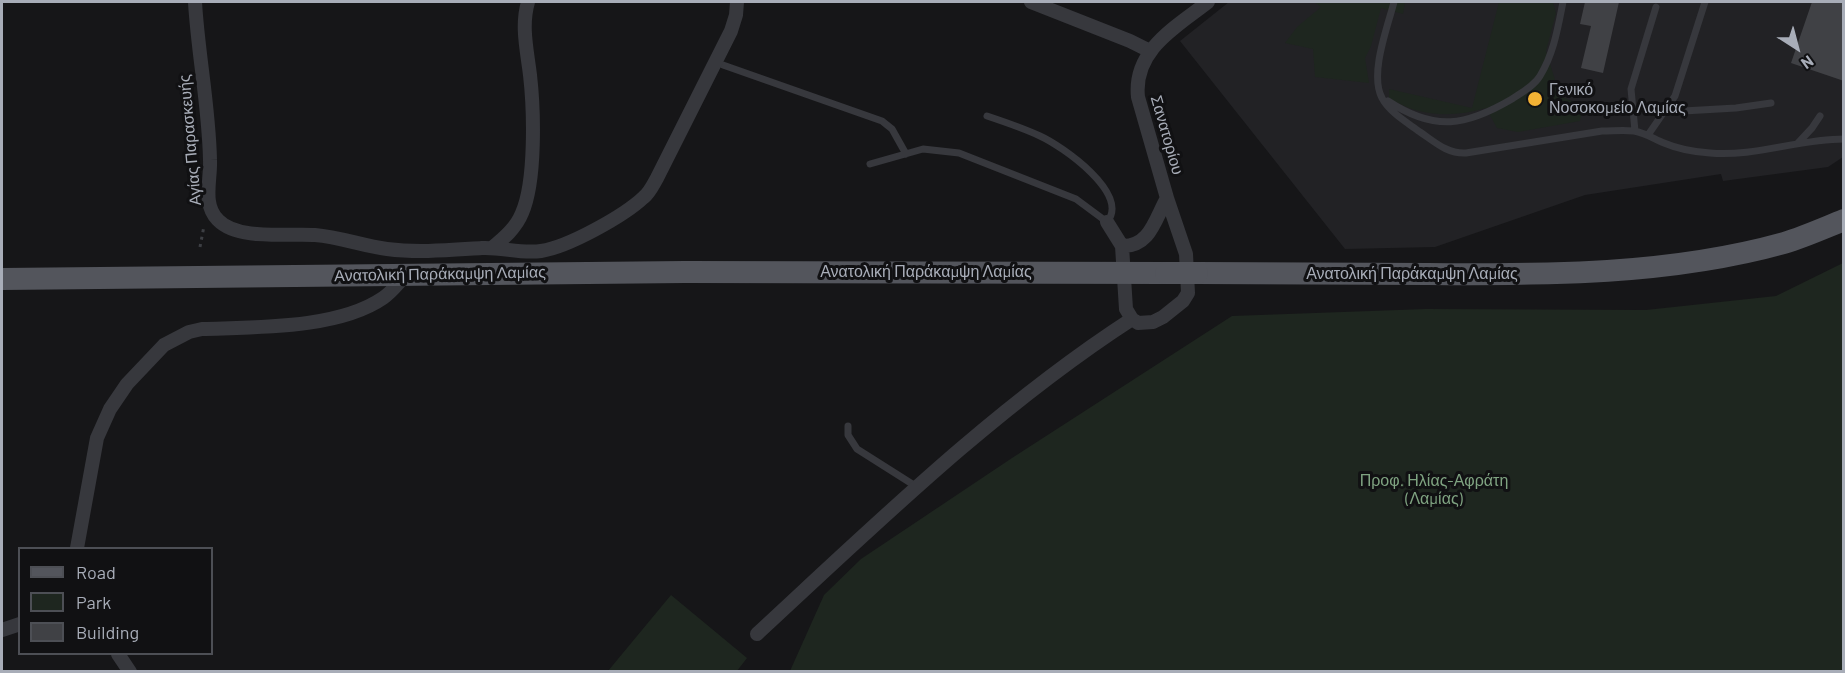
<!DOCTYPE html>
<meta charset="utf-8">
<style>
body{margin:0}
#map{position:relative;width:1845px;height:673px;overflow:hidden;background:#161618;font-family:Barlow,sans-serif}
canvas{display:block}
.frame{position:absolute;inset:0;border:3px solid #a8adb8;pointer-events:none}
.legend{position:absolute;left:18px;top:547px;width:195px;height:108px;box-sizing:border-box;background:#111113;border:2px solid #4d4f55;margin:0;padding:8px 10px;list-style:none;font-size:18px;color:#a8adb8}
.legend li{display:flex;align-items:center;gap:12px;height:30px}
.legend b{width:30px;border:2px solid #4d4f55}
.north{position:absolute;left:1767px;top:18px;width:60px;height:60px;-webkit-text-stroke:4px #111113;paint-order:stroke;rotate:144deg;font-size:16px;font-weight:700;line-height:24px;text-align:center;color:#a8adb8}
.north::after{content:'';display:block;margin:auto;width:21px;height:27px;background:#a8adb8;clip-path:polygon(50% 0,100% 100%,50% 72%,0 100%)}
</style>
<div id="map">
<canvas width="1845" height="673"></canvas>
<div class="frame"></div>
<ul class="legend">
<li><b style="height:8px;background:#53555c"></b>Road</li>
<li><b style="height:16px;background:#1e261f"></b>Park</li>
<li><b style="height:16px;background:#404145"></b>Building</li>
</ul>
<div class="north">N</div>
</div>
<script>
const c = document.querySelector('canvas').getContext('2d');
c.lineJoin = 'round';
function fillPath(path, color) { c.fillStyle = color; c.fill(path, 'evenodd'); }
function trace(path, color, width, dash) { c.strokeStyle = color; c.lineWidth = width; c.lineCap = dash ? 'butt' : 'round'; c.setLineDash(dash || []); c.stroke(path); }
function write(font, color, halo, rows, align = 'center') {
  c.font = font + ' Barlow,sans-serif'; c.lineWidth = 6; c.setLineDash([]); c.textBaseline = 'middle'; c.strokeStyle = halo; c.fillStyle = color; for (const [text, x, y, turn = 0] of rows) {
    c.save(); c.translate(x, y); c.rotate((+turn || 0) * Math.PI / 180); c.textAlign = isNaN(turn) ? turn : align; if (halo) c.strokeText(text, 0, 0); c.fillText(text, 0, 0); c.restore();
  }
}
fillPath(new Path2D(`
 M1229,2H1843V157L1828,167L1723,181L1721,174L1585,195L1435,247L1345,249L1180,41Z`), '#222225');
fillPath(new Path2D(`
 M1314,2H1405L1403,14L1381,8L1371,46L1365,58L1369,83L1315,77L1313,49L1285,43L1297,27L1321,7Z
 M1499,2H1553L1556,13L1546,51L1560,96L1583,106L1580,121L1518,132L1497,128L1486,108C1451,118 1420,117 1389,98V89L1472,108Z
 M1843,263V671H790L824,595L861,559L1012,458L1232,316L1426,309L1646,310L1776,296Z
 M671,595L747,658L737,671H608Z`), '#1e261f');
fillPath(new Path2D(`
 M1585,2H1619L1603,73L1581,68L1591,26L1580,24Z
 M1812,2H1844V81L1791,63Z`), '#404145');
trace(new Path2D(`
 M200,247L204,226`), '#3d3f44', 3, [3, 4.5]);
trace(new Path2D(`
 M1394,2C1388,26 1369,74 1382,98C1389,112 1408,123 1420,132C1435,142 1447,154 1466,153L1602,131C1613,131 1623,130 1634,131C1646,133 1654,139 1664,143C1678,149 1695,152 1710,153C1754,157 1799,139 1844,139
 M723,65L882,121L892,129L906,154
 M1388,101C1435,132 1466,126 1512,99C1521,93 1534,86 1540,76C1554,53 1558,27 1563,2
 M1666,112L1736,108L1771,103
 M1635,131L1631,89L1656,7
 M1648,135L1675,96L1705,2
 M1798,143L1812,128L1820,116
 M870,164L923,149L959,153L1076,199L1107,222C1131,194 1062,146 1040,136C1023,128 1005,122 987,116
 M848,426V435L857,449L917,487`), '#37383d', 7);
trace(new Path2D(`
 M195,2C198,54 209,107 210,160C211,180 202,204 218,220C238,241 289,233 315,235C340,237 363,246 387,249C419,253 450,250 482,248C502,247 521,254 541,251C568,247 624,216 644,197C650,192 653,185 657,178L731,31L736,15L737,2
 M1031,2L1130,41L1150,51
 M1107,222L1122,246L1126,309L1132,319
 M1122,246C1150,247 1155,219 1167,198L1138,97C1133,50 1176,27 1208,2
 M492,248C504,238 516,228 522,213C536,181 534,110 530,75C527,50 521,26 528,2
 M77,548L97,438L110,409L127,384L164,345L189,332L202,329C256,327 338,329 383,298C392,292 399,282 406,275
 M2,630L20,624
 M757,634C876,524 996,407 1132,319L1138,323L1153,322L1163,317L1183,301L1188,293L1186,254L1167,198
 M118,654L130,672`), '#37383d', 14);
trace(new Path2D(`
 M1197,273C1274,273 1351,273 1428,274C1547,275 1669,275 1784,243C1804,237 1824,228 1844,220
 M2,279L685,272L1166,273`), '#53555c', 22);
trace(new Path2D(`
 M1166,273H1197`), '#53555c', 22);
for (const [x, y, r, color] of [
 [1535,99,8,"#f2b134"]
]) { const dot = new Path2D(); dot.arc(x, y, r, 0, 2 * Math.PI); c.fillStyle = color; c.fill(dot); trace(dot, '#111113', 2); }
write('16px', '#a8adb8', '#111113', [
 ["Γενικό",1549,90],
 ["Νοσοκομείο Λαμίας",1549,108]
], 'left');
write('16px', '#a8adb8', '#111113', [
 ["Σανατορίου",1167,135,74],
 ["Αγίας Παρασκευής",190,140,-95],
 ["Ανατολική Παράκαμψη Λαμίας",926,272],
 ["Ανατολική Παράκαμψη Λαμίας",440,274,-1],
 ["Ανατολική Παράκαμψη Λαμίας",1412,274]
]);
write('16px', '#7fa381', '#111113', [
 ["Προφ. Ηλίας-Αφράτη",1434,481],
 ["(Λαμίας)",1434,499]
]);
</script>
